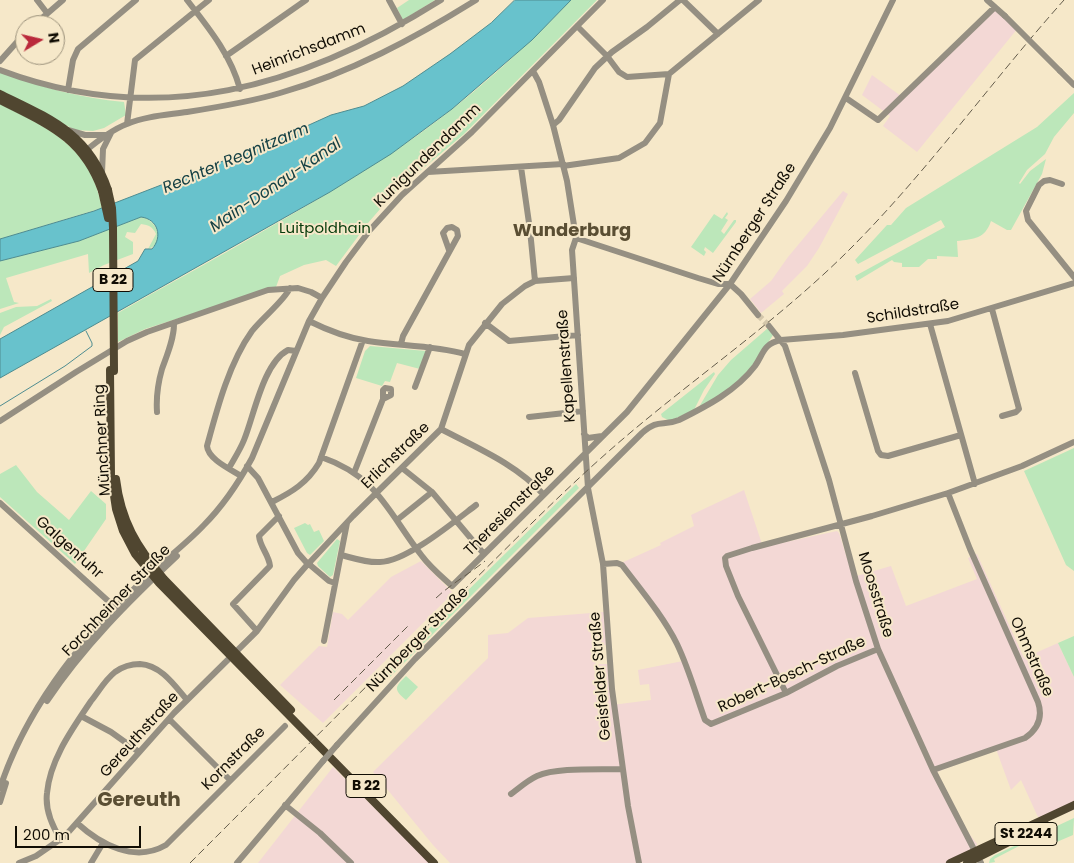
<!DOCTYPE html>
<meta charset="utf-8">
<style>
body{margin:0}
#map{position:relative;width:1074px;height:863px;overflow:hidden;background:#f6e8c9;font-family:Poppins,sans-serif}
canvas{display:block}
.north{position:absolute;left:15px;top:15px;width:50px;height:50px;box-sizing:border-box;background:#f6e8c9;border:1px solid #9a907a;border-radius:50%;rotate:81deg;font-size:14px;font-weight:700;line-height:20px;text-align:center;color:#110d04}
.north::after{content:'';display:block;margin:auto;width:18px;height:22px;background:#ba293b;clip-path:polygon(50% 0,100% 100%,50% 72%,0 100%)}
.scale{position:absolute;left:15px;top:826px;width:126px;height:22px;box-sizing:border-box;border:2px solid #110d04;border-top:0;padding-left:6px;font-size:15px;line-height:18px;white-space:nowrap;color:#110d04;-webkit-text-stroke:4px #f6e8c9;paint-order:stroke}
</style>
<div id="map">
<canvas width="1074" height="863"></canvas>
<div class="north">N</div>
<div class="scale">200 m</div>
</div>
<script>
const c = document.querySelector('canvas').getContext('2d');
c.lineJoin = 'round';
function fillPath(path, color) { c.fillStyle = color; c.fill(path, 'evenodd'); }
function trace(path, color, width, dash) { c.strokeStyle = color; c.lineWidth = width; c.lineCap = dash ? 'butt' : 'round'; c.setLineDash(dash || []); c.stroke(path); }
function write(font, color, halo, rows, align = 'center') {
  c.font = font + ' Poppins,sans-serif'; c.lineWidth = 4; c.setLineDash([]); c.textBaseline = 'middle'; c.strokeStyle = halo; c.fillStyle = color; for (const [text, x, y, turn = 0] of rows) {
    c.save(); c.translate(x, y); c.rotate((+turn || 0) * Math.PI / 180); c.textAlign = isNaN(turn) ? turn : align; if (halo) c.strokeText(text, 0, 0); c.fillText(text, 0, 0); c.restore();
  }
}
fillPath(new Path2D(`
 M994,5L1018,28L917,152L883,126L890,116L862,95L872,75L901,96Z
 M843,191L848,194L819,248L807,266L782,291L784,294L761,313L750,299L771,281L788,257Z
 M744,490L763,547L837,531L839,533L853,577L891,566L906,606L977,579L968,558L977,554L1024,658L1058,643L1074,677V810L1042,822L1037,815L1021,780L1011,790L996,749L937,772L961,823L977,844L973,857L959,863H450L433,845L373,772L488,658V635L508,633L528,618L604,612L606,645L595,646L596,664H607L612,705L651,700L649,684L640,685L638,670L683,661L677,647L663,625L619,564L661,545L660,543L694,526L691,515Z
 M421,561L453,593L323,723L280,685L319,646L327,647L333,612L342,614L348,620L391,577Z
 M333,767L424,857L429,863H258Z`), '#f3d8d5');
fillPath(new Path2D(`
 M409,0H435L403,20L397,8Z
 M571,0H597L464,134L394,193L368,223L336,266L326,260L304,265L280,276L276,287L145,329L118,342V313C209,261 302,212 390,154C456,111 516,57 571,0Z
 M0,72C40,87 81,98 124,102L126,115L104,128L93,131L75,130L0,91Z
 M1074,93V113L1054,137L1045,154L1027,170L1019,183L1020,184L1030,171L1046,159L1042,174L1011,230H1007L991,221C985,239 974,239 957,241L958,257L937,256V259H928L919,267H902V263L894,262L892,260L857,281L855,276L945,227L941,220L858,264L855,260L887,225H891L906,208L1037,127Z
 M0,104C50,129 91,147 102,208L0,239Z
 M727,212L728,214L725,218L728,220L721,231L724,234L734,220H736V222L713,253L705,247L704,250L706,252L704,256L691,247L714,214L722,219Z
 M141,217C157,219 167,244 148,249L156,234C153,227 149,225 141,224L135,233L127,232L125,237L133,242V254L104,265L89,273L88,254L6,278L14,302L19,303L0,309V261L79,241Z
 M51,299L52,301L4,327L0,335V313L16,307L37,306Z
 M768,328L773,335L755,363L735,386L699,407L718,375L731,360Z
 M370,346L426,351L420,369L397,363L390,382L385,381L382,386L356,378L365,351Z
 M714,372L715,374L704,390L694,410L670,421L662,417L661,414Z
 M1074,448V571L1066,565L1024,471Z
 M16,465L37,492L69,520L91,491L106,504V519L75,564L0,497V474Z
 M576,484L579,488L389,678L384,673Z
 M305,523L308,525L310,524L314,532L319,530L324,541L310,555L307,553L294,528Z
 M337,539L340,541L333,575L330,577L318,566L317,563Z
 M1074,636V677L1058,643Z
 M406,676L418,687L406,700C393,689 395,687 406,676Z
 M1074,818L1073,835L1052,844L1046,832L994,859L995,862L989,863L990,859L995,855Z`), '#bce7ba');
const water = new Path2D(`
 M515,0H571L532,40L452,109L391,154L330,192L0,378V339L138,261L145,249H152C163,237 158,219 141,217L79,241L0,261V239L94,211L267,144L331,115L364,106L403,86L450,54L491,23Z`);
fillPath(water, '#68c2cc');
trace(water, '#4e8c90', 1);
trace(new Path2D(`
 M0,406L65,366L92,346V343L86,331`), '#4e8c90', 1);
trace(new Path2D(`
 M758,315L769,326`), '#d4c7ab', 6, [6, 3]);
trace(new Path2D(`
 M37,0L47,13
 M187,0C208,27 231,55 240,89
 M389,0L402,24
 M683,0L718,34
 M987,0L1005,16
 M34,25L63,0
 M577,26L607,56L619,72L627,77L669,74
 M226,56L306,0
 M0,61L25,33
 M0,70C159,130 303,87 441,0
 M533,71L539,82L553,125L567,181L576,238L572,250L588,488L603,564L612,689L628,806L639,863
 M1060,71L1074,85
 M68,90L73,60L78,49L136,0
 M846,98L878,120L995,7
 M127,124L135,60L209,0
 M553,125L559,120L595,68L612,52L647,27L680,0
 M68,130L85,135H106
 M83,153C96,142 111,130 127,124C146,116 167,115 187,112C219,107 250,102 280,93C350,73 415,38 476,0
 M563,166L619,158L645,143L660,123L669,74L759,0
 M521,167L530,230L535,281
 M428,172L563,164
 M102,173L103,149L111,133
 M1062,184L1050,180L1044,181L1039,185L1026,211L1028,220L1074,277
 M576,238L698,278L718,284H730
 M730,284L741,294L758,315
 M992,309L1019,409L1016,412L1002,416
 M309,321C327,330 348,338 368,341C400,346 433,345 465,354
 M485,323L509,341L578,335
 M930,324L975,484
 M769,326L785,346L796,379L829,480L856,581L878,649L933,770L981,863
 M401,344L403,336L458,236L457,230L452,227L447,228L443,233L449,250
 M855,373L878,451L881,455L888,456L961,435
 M415,387L430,347
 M157,412C156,397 158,383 162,369C167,355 174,339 174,324
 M529,417L583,411
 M0,421L76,372L127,341L147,332L268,290L298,288L311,292L322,298
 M441,429C477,448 516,464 543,494
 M584,434L588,438L602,436
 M321,457C379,477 388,513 422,556C430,567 442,577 452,586L627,412L730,284L786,201L830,128L893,0
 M247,466L258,478L298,553L306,562
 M229,468C234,459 240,450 244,440C254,416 263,363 288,350L296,351
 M402,468L432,492L484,554
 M354,473L383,399V390L385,388L391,389V395L383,399
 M241,476C230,469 208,459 207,446C217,409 229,363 252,331C262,318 284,301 290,288
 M272,502C292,492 307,483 319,463L363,340
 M0,503L117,609
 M397,520L432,492
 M341,555C353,558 367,563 380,562C406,562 455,521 476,505
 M603,564L617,563L622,565C641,590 663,616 677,644C689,669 696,695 705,720L711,724L786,693L837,666L878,649
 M310,565L329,581L335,583
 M257,631L233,604L270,566C269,555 260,547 259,536L279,516
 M324,641L347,523
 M786,693L738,596L726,566L725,558L727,556L752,548L872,516L948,493L1022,466L1074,442
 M47,701C83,647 129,601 177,556
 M81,716L111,732L139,752
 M169,719L230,780
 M337,745L415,659L642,433C659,418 662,427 679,420C707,406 736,391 755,366C764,353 763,344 781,340L843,335L948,321L1074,283
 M933,770L1025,738C1038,729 1043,717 1038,702L970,549L948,493
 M0,788C26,709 79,642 138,585C159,564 183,547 203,526C223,506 239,482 252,458L309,321L322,298L346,262L370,230L402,195L472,132L603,0
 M511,794C519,788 528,780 537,776C558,767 599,770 623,769
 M0,802L6,783
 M285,805L320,833L351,863
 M77,823C101,845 135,863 166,845L285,726
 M61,840C52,826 45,809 47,793C50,759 73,728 91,701C99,691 105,680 115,672C122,667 132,664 140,664C161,665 175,686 187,700
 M19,863L36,856L65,836L174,713L257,631L294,580L307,565H310V562L353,516L441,429L469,345L502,304L525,286L535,281L574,278
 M91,863L103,843
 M237,863L323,761`), '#958f82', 6);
trace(new Path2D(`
 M0,94C49,118 89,133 108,190
 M0,100C47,124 83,137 102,191
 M110,370L111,476L116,509L123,531L135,554L159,583L434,863
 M116,479C121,521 137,547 164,579L291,710
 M950,863L1074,805
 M967,863L1045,824`), '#504630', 8);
trace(new Path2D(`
 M436,598C451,584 469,574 485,561
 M334,700L410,624
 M190,863C282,771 373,679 466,588C510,545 554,500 600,459C679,388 770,328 846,253C925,175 990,83 1064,0`), '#645c4b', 1, [8, 4]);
trace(new Path2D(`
 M1005,16L1060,71
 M323,761L337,745`), '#958f82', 6);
trace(new Path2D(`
 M108,190L112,208L113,228L114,371
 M102,191L108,218`), '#504630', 8);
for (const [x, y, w] of [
 [113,280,40],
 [366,786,40],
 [1026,834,62]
]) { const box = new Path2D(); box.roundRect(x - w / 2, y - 11.5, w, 23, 4); c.fillStyle = '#f6e8c9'; c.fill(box); trace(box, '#110d04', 1); }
write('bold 14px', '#110d04', null, [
 ["B 22",113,280],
 ["B 22",366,786],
 ["St 2244",1026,834]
]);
write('15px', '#110d04', '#f6e8c9', [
 ["Heinrichsdamm",309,50,-21],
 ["Kunigundendamm",428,156,-44],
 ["Nürnberger Straße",755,223,-57],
 ["Schildstraße",913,312,-9],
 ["Kapellenstraße",567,366,-94],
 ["Münchner Ring",103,440,-93],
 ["Erlichstraße",396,456,-44],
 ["Theresienstraße",510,511,-45],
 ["Galgenfuhr",69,548,42],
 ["Moosstraße",875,595,73],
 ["Forchheimer Straße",117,601,-46],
 ["Nürnberger Straße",418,640,-46],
 ["Ohmstraße",1031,657,66],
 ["Robert-Bosch-Straße",792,675,-25],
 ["Geisfelder Straße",601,676,-95],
 ["Gereuthstraße",140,735,-48],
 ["Kornstraße",234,759,-45]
]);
write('15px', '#073c0c', '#f6e8c9', [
 ["Luitpoldhain",325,229]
]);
write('italic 16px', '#154044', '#f6e8c9', [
 ["Rechter Regnitzarm",236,159,-23],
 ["Main-Donau-Kanal",276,186,-34]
]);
write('bold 18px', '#5a4e33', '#f6e8c9', [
 ["Wunderburg",572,231]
]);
write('bold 20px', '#5a4e33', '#f6e8c9', [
 ["Gereuth",139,801]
]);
</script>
